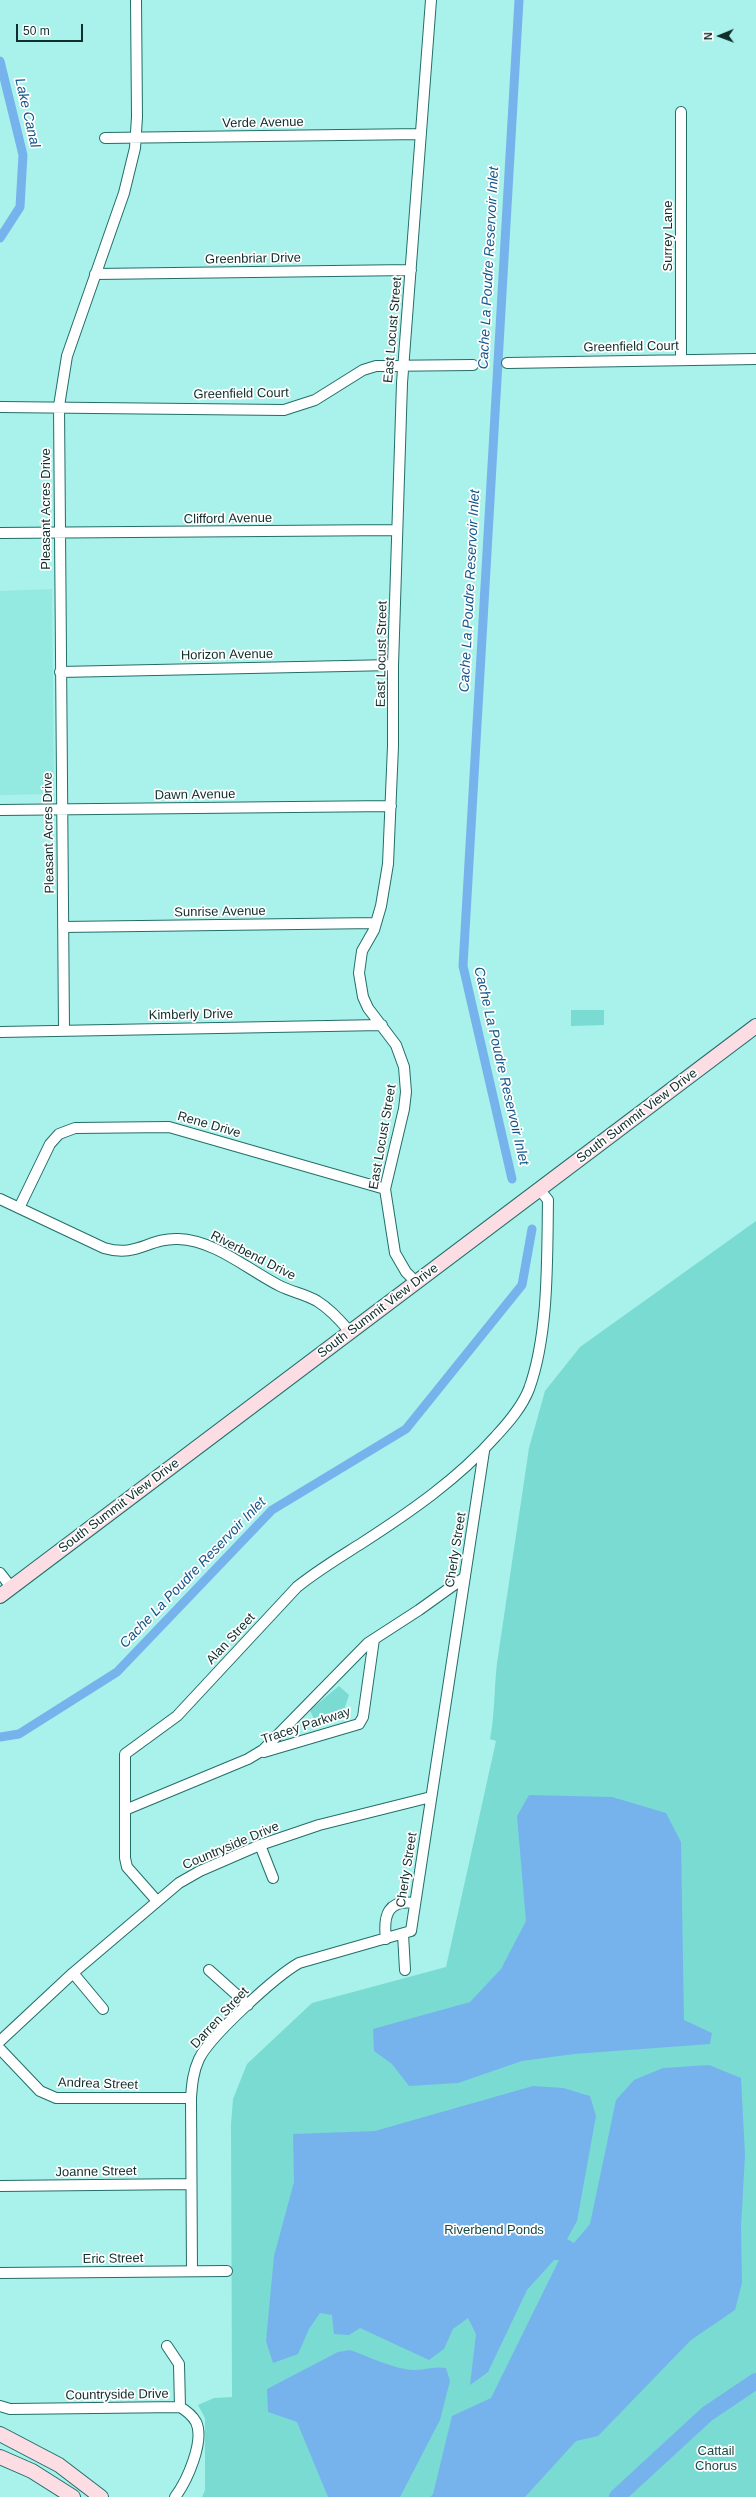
<!DOCTYPE html>
<style>
body{margin:0}
#map{position:relative;width:756px;height:2497px;overflow:hidden;background:#a9f2eb;font-family:Arial,sans-serif}
canvas{display:block}
.north{position:absolute;left:700px;top:16px;width:40px;height:40px;-webkit-text-stroke:3px #fff;paint-order:stroke;rotate:269deg;font-size:11px;font-weight:700;line-height:16px;text-align:center;color:#0f2e2c}
.north::after{content:'';display:block;margin:auto;width:14px;height:18px;background:#0f2e2c;clip-path:polygon(50% 0,100% 100%,50% 72%,0 100%)}
.scale{position:absolute;left:16px;top:24px;width:67px;height:18px;box-sizing:border-box;border:2px solid #0f2e2c;border-top:0;padding-left:5px;font-size:12px;line-height:14px;white-space:nowrap;color:#0f2e2c;-webkit-text-stroke:3px #fff;paint-order:stroke}
</style>
<div id="map">
<canvas width="756" height="2497"></canvas>
<div class="north">N</div>
<div class="scale">50 m</div>
</div>
<script>
const c = document.querySelector('canvas').getContext('2d');
c.lineJoin = 'round';
function fillPath(path, color) { c.fillStyle = color; c.fill(path, 'evenodd'); }
function trace(path, color, width, dash) { c.strokeStyle = color; c.lineWidth = width; c.lineCap = dash ? 'butt' : 'round'; c.setLineDash(dash || []); c.stroke(path); }
function write(font, color, halo, rows, align = 'center') {
  c.font = font + ' Arial,sans-serif'; c.lineWidth = 3.5; c.setLineDash([]); c.textBaseline = 'middle'; c.strokeStyle = halo; c.fillStyle = color; for (const [text, x, y, turn = 0] of rows) {
    c.save(); c.translate(x, y); c.rotate((+turn || 0) * Math.PI / 180); c.textAlign = isNaN(turn) ? turn : align; if (halo) c.strokeText(text, 0, 0); c.fillText(text, 0, 0); c.restore();
  }
}
fillPath(new Path2D(`
 M52,589L54,794L0,795V591Z`), '#94e9e1');
fillPath(new Path2D(`
 M571,1010H604V1025L571,1026Z
 M756,1221V2497H202L205,2490V2418L198,2405L214,2398L232,2397L231,2124L233,2099L247,2064L312,2003L446,1967L496,1741L490,1739C495,1714 494,1689 497,1663L529,1448L545,1391L580,1347Z
 M339,1686L349,1695L341,1719L317,1727L310,1710Z`), '#7adbd3');
fillPath(new Path2D(`
 M529,1795L612,1797L666,1813L681,1842L684,2020L712,2033L710,2044L574,2054L522,2061L458,2083L409,2086L392,2064L374,2051L373,2029L470,2002L501,1969L526,1921L517,1816Z
 M709,2065L741,2078L745,2155L741,2227L742,2283L735,2310L691,2340L598,2436L576,2441L525,2497H430L433,2494L452,2416L491,2398L559,2260H554L527,2290L488,2372L470,2385L476,2334L468,2318L453,2329L444,2349L429,2360L360,2328L349,2335L334,2334L332,2315L320,2313L309,2329L298,2354L273,2363L266,2341L274,2256L294,2182L293,2134L375,2131L533,2086L563,2088L590,2096L596,2116L577,2221L567,2239L574,2243L590,2224L616,2100L634,2080L663,2068Z
 M350,2350C370,2357 393,2369 414,2370C425,2370 434,2366 446,2368L450,2381L440,2420L400,2497H328L297,2422L268,2412L267,2389L338,2352Z`), '#76b3ed');
trace(new Path2D(`
 M0,61L23,155L20,207L0,238
 M512,1179L463,966L519,0
 M0,1737L19,1734L117,1672L272,1510L406,1429L522,1285L532,1229`), '#76b3ed', 9);
trace(new Path2D(`
 M617,2497L707,2414L756,2381`), '#76b3ed', 16);
const street = new Path2D(`
 M105,138L421,134
 M95,274L411,270
 M681,359V112
 M507,363L756,359
 M0,407L284,410L315,400L363,370L376,366L473,365
 M0,533L397,530
 M60,672L393,665
 M0,810L391,806
 M63,927L376,923
 M64,1030L59,406L67,356L124,193L135,148L137,117L136,0
 M0,1032L382,1025
 M0,1199L104,1248C137,1258 148,1238 178,1239C215,1240 248,1270 280,1286C292,1292 305,1294 317,1301C330,1309 340,1320 350,1332
 M19,1208L50,1144L59,1134L75,1128L169,1127L385,1189
 M416,1282L406,1272L395,1253L385,1189L404,1109L406,1092L404,1067L396,1045L368,1008L363,997L359,973L362,951L374,930L381,906L388,864L393,746V665L402,383L431,0
 M0,1573L11,1587
 M264,1752L359,1724L363,1717L374,1639
 M125,1810L248,1759L263,1750L368,1643L419,1610L465,1577
 M260,1845L273,1878
 M157,1901L127,1867L125,1858V1754L177,1716L297,1587C318,1570 340,1557 362,1543C410,1512 458,1479 496,1436C509,1422 522,1407 529,1389C549,1334 547,1258 548,1200L539,1189
 M403,1934L405,1970
 M386,1939C383,1915 388,1899 415,1903
 M209,1970L248,2005
 M73,1973L103,2009
 M0,2041L73,1973L179,1883L200,1871L260,1845L319,1825L431,1797
 M0,2049L40,2091L56,2098H191
 M0,2186L191,2184
 M192,2271L191,2098C192,2084 193,2072 199,2059C210,2036 276,1976 299,1963L411,1931L484,1451
 M0,2273L227,2271
 M167,2346L179,2364L180,2407
 M0,2406L10,2409L180,2407C187,2411 192,2415 196,2422C205,2441 187,2481 175,2497`);
const secondary = new Path2D(`
 M0,1596L756,1026
 M0,2434L59,2465L101,2497
 M0,2457L32,2471L73,2497`);
trace(street, '#226e69', 12);
trace(secondary, '#226e69', 16);
trace(street, '#fff', 10);
trace(secondary, '#fcdde3', 14);
write('13px', '#0f2e2c', '#fff', [
 ["Verde Avenue",263,123,-1],
 ["Surrey Lane",668,236,-90],
 ["Greenbriar Drive",253,259,-1],
 ["East Locust Street",393,330,-85],
 ["Greenfield Court",631,347,-1],
 ["Greenfield Court",241,394,-1],
 ["Pleasant Acres Drive",46,509,-90],
 ["Clifford Avenue",228,519,-1],
 ["East Locust Street",382,654,-89],
 ["Horizon Avenue",227,655,-1],
 ["Dawn Avenue",195,795,-1],
 ["Pleasant Acres Drive",49,833,-91],
 ["Sunrise Avenue",220,912,-1],
 ["Kimberly Drive",191,1015,-1],
 ["South Summit View Drive",637,1116,-37],
 ["Rene Drive",209,1125,16],
 ["East Locust Street",383,1137,-80],
 ["Riverbend Drive",253,1256,27],
 ["South Summit View Drive",378,1311,-37],
 ["South Summit View Drive",119,1506,-37],
 ["Cherly Street",456,1550,-81],
 ["Alan Street",231,1639,-47],
 ["Tracey Parkway",306,1726,-18],
 ["Countryside Drive",231,1846,-23],
 ["Cherly Street",407,1870,-81],
 ["Darren Street",220,2018,-47],
 ["Andrea Street",98,2084,2],
 ["Joanne Street",96,2172,-1],
 ["Eric Street",113,2259,-1],
 ["Countryside Drive",117,2395,-1]
]);
write('13px', '#174a46', '#fff', [
 ["Riverbend Ponds",494,2230],
 ["Cattail",716,2451],
 ["Chorus",716,2466]
]);
write('italic 14px', '#14568b', '#fff', [
 ["Lake Canal",27,113,77],
 ["Cache La Poudre Reservoir Inlet",489,268,-87],
 ["Cache La Poudre Reservoir Inlet",470,591,-87],
 ["Cache La Poudre Reservoir Inlet",501,1066,77],
 ["Cache La Poudre Reservoir Inlet",193,1573,-46]
]);
</script>
